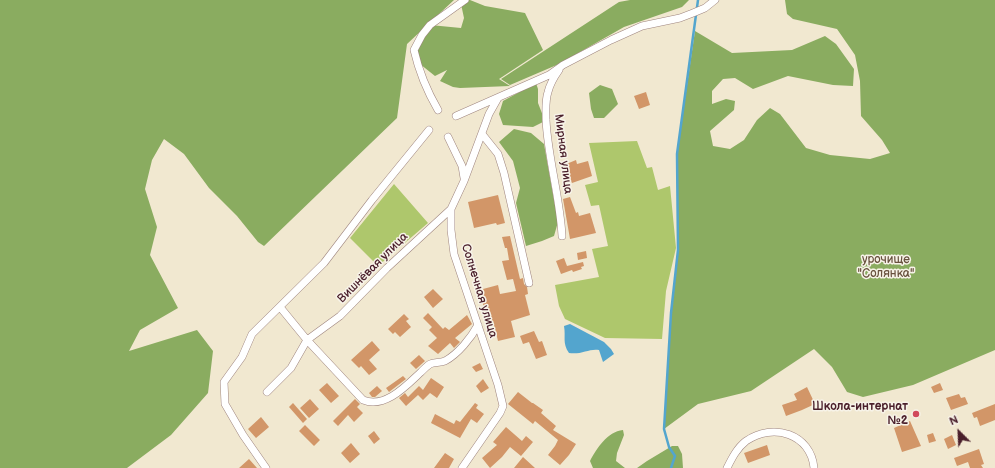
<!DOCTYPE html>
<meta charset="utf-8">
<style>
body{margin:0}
#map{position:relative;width:995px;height:468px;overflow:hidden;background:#f1e8d0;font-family:"Balsamiq Sans",sans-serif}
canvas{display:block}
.north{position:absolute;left:939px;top:412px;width:40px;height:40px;-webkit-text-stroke:3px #f7f3e8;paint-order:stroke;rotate:336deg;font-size:11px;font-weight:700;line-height:16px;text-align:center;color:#4a1f2b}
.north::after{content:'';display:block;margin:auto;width:14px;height:18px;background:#4a1f2b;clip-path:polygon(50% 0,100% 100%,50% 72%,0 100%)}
</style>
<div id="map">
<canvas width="995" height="468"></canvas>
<div class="north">N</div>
</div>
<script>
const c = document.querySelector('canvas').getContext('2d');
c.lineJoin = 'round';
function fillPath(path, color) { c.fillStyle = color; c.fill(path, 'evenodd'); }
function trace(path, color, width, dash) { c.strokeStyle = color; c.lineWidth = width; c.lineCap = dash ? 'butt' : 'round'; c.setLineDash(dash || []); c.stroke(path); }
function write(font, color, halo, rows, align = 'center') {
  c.font = font + ' "Balsamiq Sans",sans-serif'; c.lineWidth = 3; c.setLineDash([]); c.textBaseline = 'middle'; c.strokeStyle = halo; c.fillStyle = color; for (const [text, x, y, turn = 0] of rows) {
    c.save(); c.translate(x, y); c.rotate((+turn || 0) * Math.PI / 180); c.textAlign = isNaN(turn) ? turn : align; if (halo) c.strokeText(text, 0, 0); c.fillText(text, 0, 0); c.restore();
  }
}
fillPath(new Path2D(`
 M637,141L647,168L652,167L658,190L670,186L676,248L666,291L662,339L605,338L565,319L559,306L555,285L599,277L592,249L608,246L599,205L591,206L585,185L598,182L589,143Z
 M394,184L428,223L378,266L350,238Z`), '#aec76c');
fillPath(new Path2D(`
 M0,0H454L407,44L397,118L264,246L258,242L237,216L209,188L184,154L164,139L152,160L145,189L157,227L150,255L178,308L140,330L129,351L197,330L213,351L208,393L171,435L127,468H0Z
 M465,0H470L485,6L525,13L543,50L499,79L510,86L460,88L453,87L440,81L447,70L435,76L420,64L416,56L422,35L430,25L461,28L464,18L461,4Z
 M630,0H689L682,7L624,27L559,64L510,85L501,79L619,2Z
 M785,0H995V350L913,385L863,397L847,392L832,367L814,349L751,391L698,404L664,429L671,313L678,250L677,154L695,31L732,53L792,50L825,36L836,44L854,69L853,86L833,85L788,76L753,89L735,78L723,79L712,91V104L726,99L735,101L734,110L710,131L713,146L730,149L744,140L757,120L770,108L780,114L806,148L830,155L870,159L890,153L882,140L861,116L860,81L855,55L837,29L793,19L787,14Z
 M536,83L538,89V103L545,121L533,127L503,125L499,114L503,101Z
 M600,85L612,89L618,104L604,118H594L591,109L589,93Z
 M514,129L531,133L544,144L558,222L554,236L542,241L526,246L516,203L520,188L513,161L499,142Z
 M623,430L624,435L617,453L616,461L625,468H593L590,461C597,448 607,432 623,430Z
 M672,446H678L682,454L683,468H637L647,461Z`), '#8aac60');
fillPath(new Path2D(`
 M570,324L604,342L611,349L614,354L603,362L599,350C590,348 581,355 569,353C562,343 566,337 564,326Z`), '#53a5ce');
trace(new Path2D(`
 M671,468L675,456L669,447L664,429L671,313L678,250L677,154L698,0`), '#53a5ce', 2.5);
fillPath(new Path2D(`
 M646,92L650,105L639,109L634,96Z
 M576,160L577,164L588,161L592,176L572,183L564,165Z
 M498,195L505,223L497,225L496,223L474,228L468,202Z
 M570,197L576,213L578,212L579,216L590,213L596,233L570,239L563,199Z
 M510,236L520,279L523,278L524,284L527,287L528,294L525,295L530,315L511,321L515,337L498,341L493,321L487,322L481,295L484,294L483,289L498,285L500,294L516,291L513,279L507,280L502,261L509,260L507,248H505L502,237Z
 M586,251L587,258L578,260L577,253Z
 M564,258L567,266L583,262L584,266L581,267L582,269L573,272L572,270L561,274L556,261Z
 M433,289L443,299L433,308L424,297Z
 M428,313L443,329L445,327L449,330L467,315L472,324L455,338L460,342L454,348L450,343L438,354L428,346L437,338L429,330L432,327L423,318Z
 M404,314L409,319L406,321L411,327L400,337L395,332L393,334L388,329Z
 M534,331L539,342L542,341L547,355L536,359L529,342L523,344L520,336Z
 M372,341L380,350L369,360L377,369L369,375L361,366L359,368L351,360Z
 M419,355L425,361L416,369L410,363Z
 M480,363L483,369L476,372L472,367Z
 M403,376L406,379L389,392L386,388Z
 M431,378L444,387L437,398L430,393L423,400L418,395L406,406L399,398L405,393L408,397L419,386L423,390Z
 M483,379L489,388L481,393L476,386Z
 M327,383L339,396L331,403L319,390Z
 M940,383L943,390L934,393L931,387Z
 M377,386L382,391L375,397H372L369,393Z
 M807,387L815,404L802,410L786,416L782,405L797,400L794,394Z
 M518,392L532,403H533L543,410L541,413L556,426L553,430L576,444L569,455L560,465L548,455L555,446L558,440L535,421L533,424L508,404Z
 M959,394L961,398L965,397L968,404L951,410L946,398Z
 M310,399L319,409L309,418L300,408Z
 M355,399L360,404L357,407L363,413L354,422L348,415L338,426L333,421Z
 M293,403L307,419L303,423L289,407Z
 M475,403L478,405L476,408L484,414L477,423L471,419L460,438L431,423L435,414L454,424L456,420L460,422Z
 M995,404V420L980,426L977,417L974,418L972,413Z
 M261,417L269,427L256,438L248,429Z
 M910,421L921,446L902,452L894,428Z
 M305,425L320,440L314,446L299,431Z
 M506,427L522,441L526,436L533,442L521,456L510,447L502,457L490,468L482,458L497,445L493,442Z
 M374,431L380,439L374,444L368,436Z
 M933,433L936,441L929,443L927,435Z
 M952,435L956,445L948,449L944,439Z
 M351,443L360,454L350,463L341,453Z
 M767,445L770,455L748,463L744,453Z
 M979,449L984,464L981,465L983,468H970L968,462L957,466L954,458Z
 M445,453L454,459L449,468H434Z
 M523,457L535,468H514Z
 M249,459L257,468H239Z`), '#d29668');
const minor = new Path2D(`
 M559,70C554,77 550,84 548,92C545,101 546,110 546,120C548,159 560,197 562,236
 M438,110C427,91 419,72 414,50L422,35L430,25L465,0
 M456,116L549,75L563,65L611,40L642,26L680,18L693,13L705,8L715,0
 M482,134L498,154L504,173L529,283
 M448,137L462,166L464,178
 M280,307L307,340L363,400C385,409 406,386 421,372C423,370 427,366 430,364C434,362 440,363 445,361C458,354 471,338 478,325
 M267,392L291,368L307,340L340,316L387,268L451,209
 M266,468L243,435L225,404L224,382L242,357L252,334L324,263L372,200L429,130
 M462,468L500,413L503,406L498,385L454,254L451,230V209L464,181L489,114L498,98
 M727,468C732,458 737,448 746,441C773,422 811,434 814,468`);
trace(minor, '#9e847e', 8);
trace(minor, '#fff', 7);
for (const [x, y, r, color] of [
 [916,414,4,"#d1495b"]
]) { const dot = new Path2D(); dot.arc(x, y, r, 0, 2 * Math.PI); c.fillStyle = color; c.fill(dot); trace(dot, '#f7f3e8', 1.5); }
write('12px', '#4a1f2b', '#f7f3e8', [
 ["Мирная улица",563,154,83],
 ["Вишнёвая улица",373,268,-45],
 ["Солнечная улица",479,291,73]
]);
write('12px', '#68513e', '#f7f3e8', [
 ["урочище",886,260],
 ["\"Солянка\"",886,274]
]);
write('bold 12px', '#4a1f2b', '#f7f3e8', [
 ["Школа-интернат",908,407],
 ["№2",908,421]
], 'right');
</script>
